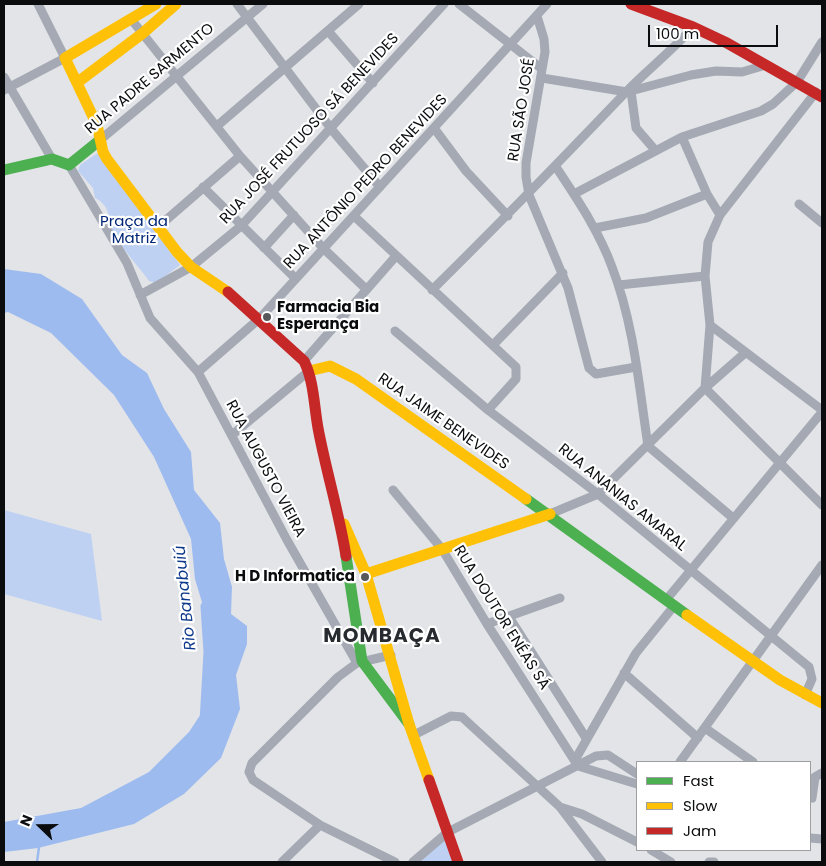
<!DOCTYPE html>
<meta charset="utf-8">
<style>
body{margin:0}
#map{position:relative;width:826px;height:866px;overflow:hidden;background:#e2e4e7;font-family:Poppins,sans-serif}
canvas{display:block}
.frame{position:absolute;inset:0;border:5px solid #0b0c0e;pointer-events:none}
.legend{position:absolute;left:636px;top:761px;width:175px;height:90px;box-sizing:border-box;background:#fff;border:1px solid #9d9e9f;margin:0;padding:6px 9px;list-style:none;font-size:15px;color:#0b0c0e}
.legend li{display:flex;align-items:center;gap:10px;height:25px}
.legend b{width:25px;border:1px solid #9d9e9f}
.north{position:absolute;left:15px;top:801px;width:50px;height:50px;-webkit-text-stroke:4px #fff;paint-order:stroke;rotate:292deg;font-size:14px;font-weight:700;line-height:20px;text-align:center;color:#0b0c0e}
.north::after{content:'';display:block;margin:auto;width:18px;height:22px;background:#0b0c0e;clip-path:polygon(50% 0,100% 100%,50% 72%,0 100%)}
.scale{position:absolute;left:648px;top:25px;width:130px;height:22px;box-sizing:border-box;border:2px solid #0b0c0e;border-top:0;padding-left:6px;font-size:15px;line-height:18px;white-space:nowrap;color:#0b0c0e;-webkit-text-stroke:4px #fff;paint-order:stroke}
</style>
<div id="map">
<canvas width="826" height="866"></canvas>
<div class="frame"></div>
<ul class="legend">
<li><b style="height:6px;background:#4caf50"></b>Fast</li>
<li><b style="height:6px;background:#ffc107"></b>Slow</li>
<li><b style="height:6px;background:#c62828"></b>Jam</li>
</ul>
<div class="north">N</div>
<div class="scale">100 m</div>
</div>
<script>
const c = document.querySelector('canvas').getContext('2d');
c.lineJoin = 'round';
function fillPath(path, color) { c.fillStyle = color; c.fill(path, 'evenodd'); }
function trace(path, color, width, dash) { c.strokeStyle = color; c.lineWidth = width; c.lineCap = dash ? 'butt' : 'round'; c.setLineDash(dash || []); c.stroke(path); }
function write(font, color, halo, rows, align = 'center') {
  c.font = font + ' Poppins,sans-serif'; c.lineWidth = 4.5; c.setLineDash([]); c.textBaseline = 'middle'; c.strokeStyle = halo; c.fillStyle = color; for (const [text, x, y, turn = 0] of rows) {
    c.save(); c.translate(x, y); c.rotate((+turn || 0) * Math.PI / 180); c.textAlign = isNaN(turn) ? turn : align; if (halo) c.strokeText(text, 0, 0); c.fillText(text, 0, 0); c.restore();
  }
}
fillPath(new Path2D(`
 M96,154H101L180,265L156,283L149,281C141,269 116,242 112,230C108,217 110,205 95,198L93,188L78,171L80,165Z
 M4,510L91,534L102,621L4,594Z
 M445,839L453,862H420Z`), '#bed1f3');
fillPath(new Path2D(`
 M4,269L41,274L82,299L122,355L147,373L164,409L191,452L194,490L220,523L224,559L232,587L231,614L247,626V644L236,675L240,709L221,758L184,794L134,824L38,848L4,852V822L81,808L149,772L189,732L216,691V649L195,579L191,539L154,457L114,395L51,333L8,312L4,313Z`), '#9ebbef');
trace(new Path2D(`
 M37,862L39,847`), '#9ebbef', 2.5);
trace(new Path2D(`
 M207,722L211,652L208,607`), '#9ebbef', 15);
trace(new Path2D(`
 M237,4L332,130L380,187
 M459,4L542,69
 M537,16L544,39L545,52L526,163V177L529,195L568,288L589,368L596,374L636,367
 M131,19L240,156L324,249L366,289
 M328,31L373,83
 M4,77L52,159
 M542,78L627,92L691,75L716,71L742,72L766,65
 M4,90L65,58L38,4
 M631,91L636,128L655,150
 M816,92L720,215L708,242L705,276L710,325L705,388L822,505
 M217,126L359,4
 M434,128L466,171L508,216
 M682,137L707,194L720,215
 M100,140L263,4
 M69,165L127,263L150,318L198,372L287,540L357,663
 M556,167C577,199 599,231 612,267C634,324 639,386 648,446L733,518
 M203,187L295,278
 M574,194L682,137L761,111L773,104L797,82L822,42
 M799,204L822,223
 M354,216L516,367V379L488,410
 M158,227L240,156
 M595,228L646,218L707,194
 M264,248L294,215
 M619,285L705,276
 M432,290C498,225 561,160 625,93C647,70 672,51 693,27
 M140,295L191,267L241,226L444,4
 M710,325L822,410
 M395,331L488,410L598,494L809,667L812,679L805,695
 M493,345L563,273
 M304,361L396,256
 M198,372L260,318L547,4
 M232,435L309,371
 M393,490L442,549L487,624L578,766
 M550,514L598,494L705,388L745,353
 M666,600L822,412
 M509,617L586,738
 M487,624L560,598
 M391,655L357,663L338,677L252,763L249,772L253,780L320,825L395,862
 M624,673L698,738
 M705,728L753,762
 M414,735L451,716L462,717L560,807L602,862
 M575,760L636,653L674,606
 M680,762L822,565
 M578,766L637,784
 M810,798H812L815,777L822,773
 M560,807L582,814L637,842
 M810,838L822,839
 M651,850L671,862
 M282,862L320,825
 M413,862L448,832L596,756L608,755L637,774
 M709,862H714`), '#a4a9b3', 9);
trace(new Path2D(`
 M4,170L52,159L69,165L100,140
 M526,499L687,615
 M346,556L362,661L409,724`), '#4caf50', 11);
trace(new Path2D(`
 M156,4L65,58L97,125L103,152L107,159L177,252L191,267L228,292
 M78,82L143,33L176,4
 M309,371L330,366L356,379L526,499
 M344,524L366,574L409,724L429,780
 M366,574L550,514
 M687,615L780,680L822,703`), '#ffc107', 11);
trace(new Path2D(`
 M631,4L693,27L727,43L822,97
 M228,292L304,361C314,381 314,406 318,428C326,471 339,512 346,556
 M429,780L458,862`), '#c62828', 11);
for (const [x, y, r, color] of [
 [267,317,5,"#56585a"],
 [365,577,5,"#56585a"]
]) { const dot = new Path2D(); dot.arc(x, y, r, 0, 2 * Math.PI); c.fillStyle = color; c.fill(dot); trace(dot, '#fff', 2); }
write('15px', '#0b0c0e', '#fff', [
 ["RUA PADRE SARMENTO",150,79,-40],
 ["RUA SÃO JOSÉ",522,110,-81],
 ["RUA JOSÉ FRUTUOSO SÁ BENEVIDES",310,129,-47],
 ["RUA ANTÔNIO PEDRO BENEVIDES",366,182,-47],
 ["RUA JAIME BENEVIDES",443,422,35],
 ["RUA AUGUSTO VIEIRA",265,469,62],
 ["RUA ANANIAS AMARAL",622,498,39],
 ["RUA DOUTOR ENÉAS SÁ",501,618,58]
]);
write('15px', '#002576', '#fff', [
 ["Praça da",134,222],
 ["Matriz",134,239]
]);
write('bold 15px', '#0b0c0e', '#fff', [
 ["Farmacia Bia",277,308],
 ["Esperança",277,325],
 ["H D Informatica",355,577,"right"]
], 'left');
write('italic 16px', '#0d398c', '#fff', [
 ["Rio Banabuiú",186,598,-96]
]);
c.letterSpacing = '1px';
write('bold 20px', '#272a2f', '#fff', [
 ["MOMBAÇA",382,637]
]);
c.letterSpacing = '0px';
</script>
